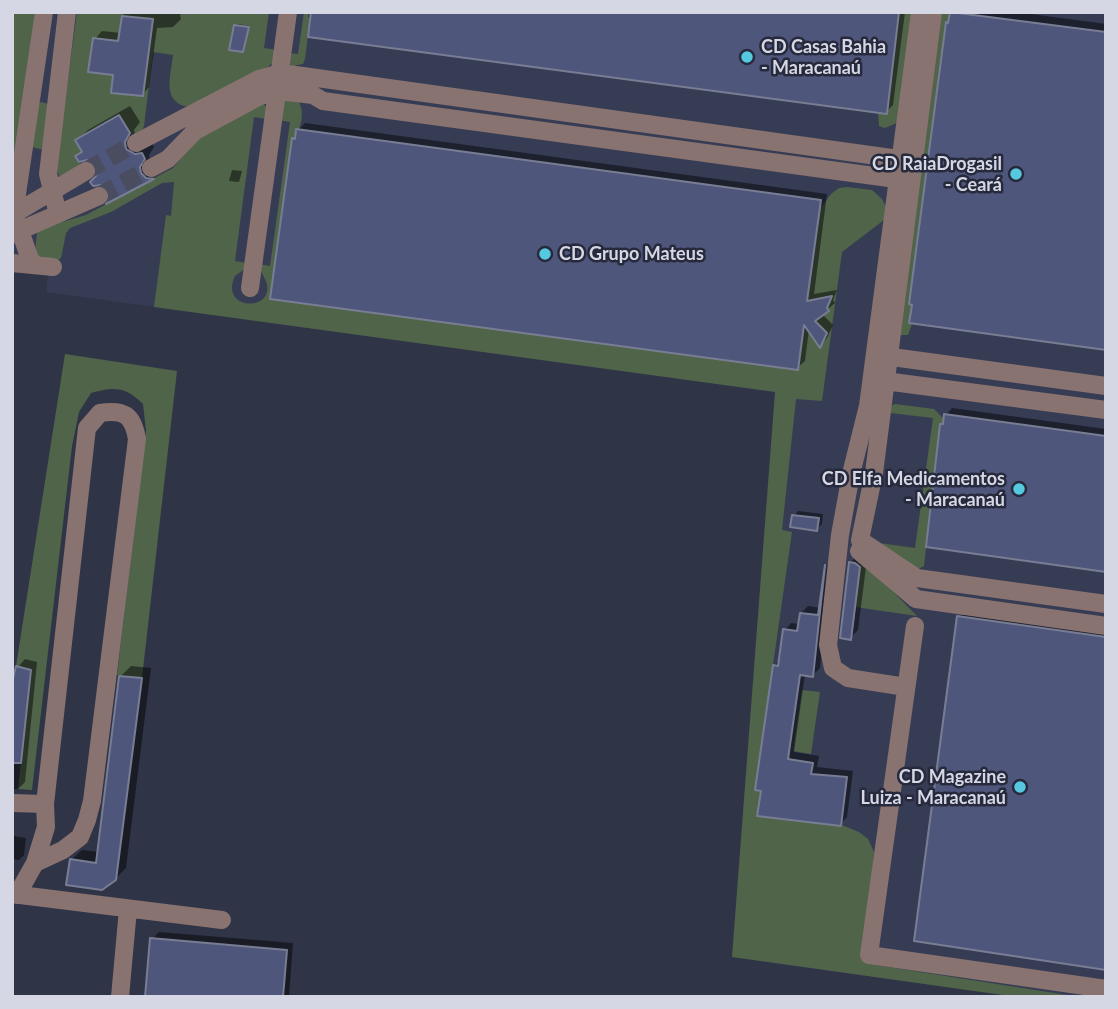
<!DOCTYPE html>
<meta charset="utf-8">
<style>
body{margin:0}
#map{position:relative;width:1118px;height:1009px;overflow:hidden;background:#303447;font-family:Lato,sans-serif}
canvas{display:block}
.frame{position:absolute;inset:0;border:14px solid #d5d8e4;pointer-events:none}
</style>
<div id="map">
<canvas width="1118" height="1009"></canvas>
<div class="frame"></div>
</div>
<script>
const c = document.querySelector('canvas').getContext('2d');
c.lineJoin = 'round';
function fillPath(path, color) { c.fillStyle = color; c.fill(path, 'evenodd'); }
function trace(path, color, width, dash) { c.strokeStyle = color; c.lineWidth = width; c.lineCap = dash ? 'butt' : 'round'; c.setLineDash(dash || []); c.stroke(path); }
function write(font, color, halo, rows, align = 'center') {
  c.font = font + ' Lato,sans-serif'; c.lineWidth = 5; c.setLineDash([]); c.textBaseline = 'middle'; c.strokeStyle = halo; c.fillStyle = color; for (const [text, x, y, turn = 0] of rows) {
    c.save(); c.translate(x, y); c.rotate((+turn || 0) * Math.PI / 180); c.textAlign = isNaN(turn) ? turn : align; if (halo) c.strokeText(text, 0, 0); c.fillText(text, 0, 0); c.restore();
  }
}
fillPath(new Path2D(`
 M12,12H1106V997H1017L732,957L775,392L46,292L48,275L12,272Z`), '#373c55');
fillPath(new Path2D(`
 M12,12H36L12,189Z
 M77,12H269L264,48L277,50L273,62L268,67L188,107C161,102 171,75 173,55L153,52L144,126L141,134L133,138L119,115L76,140L82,152L76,156L81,167L60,177L56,169Z
 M304,12H309L308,17L310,18L305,59L303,64L292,66L289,63L288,53L298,54Z
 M899,12H913L899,122L885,128L879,126L878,113L887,114Z
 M941,12H950L948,23H946L909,303L912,305L909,323L912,324L908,335H900Z
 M297,100C306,110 301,127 295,139H292L270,299L797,370L820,209L831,194L839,188L847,187L872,190L882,199L886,207L884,220L842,252L822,401L796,399L782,530L792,532L755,790L859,832L868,839L874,852L865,946V956L869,964L1080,997H1017L732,957L775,392L154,307L166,215L171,216L174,182L162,183L111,212L70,228L66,233L61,258L56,262L39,258L35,252L37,233L42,228L86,215L173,168L199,137L263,104L269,109L267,119L254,117L235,261L247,263L246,268L235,276C219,310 272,312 267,285C266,278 260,272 259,264L270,266L290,122L278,120L283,101Z
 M41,102L49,104L44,150L32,147L37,104Z
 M65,354L177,371L142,678L117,675L146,431L143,404C124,386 115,387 91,393L79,412L72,446L32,790L18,789L31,670L16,666Z
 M895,404L934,409L943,418V424H940L924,566L916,570L872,542L915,548L933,418L890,413L891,406Z
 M859,560H862L917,616L855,607L861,564L857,563Z
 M802,690L820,692L811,754L793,751Z`), '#4f6449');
fillPath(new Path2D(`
 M124,12H182L180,15L181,19L173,27L157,28L149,87L142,95L115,74L95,39L102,31L121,33Z
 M311,12H905L893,105L886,112L312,17L310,16Z
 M951,12H1016L1106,24V348L948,23Z
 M238,24L250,26L242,50L236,26Z
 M130,106L140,122L134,130L136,138L152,143L154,147L149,155L150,162L161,169L153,177L111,200V190L101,183L98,177V165L84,151L78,140L88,130Z
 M305,123L827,194L814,294L837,290L833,300L835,303L822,314L833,325L827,338L821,345L809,329L805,361L797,368L294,139L298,130Z
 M232,170L242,171L239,182L229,181Z
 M952,408L1106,429V570L942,424L946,415Z
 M798,511L823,514L822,524L817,529L794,516Z
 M858,555L867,559L858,630L850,638V563Z
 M831,561L820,668L813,675L805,674L794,752L819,756L817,767L853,771L847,817L840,824L759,814L774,666L781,659L785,630L791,623L800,624L801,613L808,606L821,608L827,565Z
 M967,610L1106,629V968L959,617Z
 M25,659L37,662L25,782L18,789H12V691L18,667Z
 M131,666L151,668L126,868L115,879L71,860L82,850L99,852L121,676Z
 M13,836L26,838L24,855L19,860L12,859Z
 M159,932L293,943L289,997H147L152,939Z`), '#0007');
const building = new Path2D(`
 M311,12H899L887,114L308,37Z
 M950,12L1106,32V350L909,323L912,305L909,304L946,22L948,23Z
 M122,16L153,19L143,96L111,93L113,75L88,72L93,38L118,41Z
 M234,25L249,27L243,52L229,50Z
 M119,115L130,133L125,142L126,149L135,154L142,153L145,159L140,167L141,173L146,178L154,179L106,204L110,198L109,191L101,185L93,186L90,182L96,176V166L87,160L79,162L75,156L82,152L75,140Z
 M296,129L821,200L807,301L832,296L827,308L829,311L815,321L827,333L820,348L804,325L798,370L270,299L292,138L295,139Z
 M944,414L1106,436V572L926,547L940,424H943Z
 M792,515L819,518L817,531L790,527Z
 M849,562L855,563L860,567L851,640L840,638Z
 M825,565L813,677L800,675L788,759L813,763L811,774L847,777L841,826L757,816L761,791L755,790L773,665L778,666L783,629L797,631L800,613L818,615Z
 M957,616L1106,637V970L914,941Z
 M16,666L31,670L21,763H12V683Z
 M119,676L142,678L116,880L102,890L66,885L70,859L96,863Z
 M150,938L287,950L283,997H145Z`);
fillPath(building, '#4f567b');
trace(building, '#787d93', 2);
trace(new Path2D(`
 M86,171L136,143
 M99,196L151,168`), '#494d5f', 18, [18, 9]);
trace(new Path2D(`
 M933,12L874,473L860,540L917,578L1106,604
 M136,143L259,79L281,73L913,161
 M151,168L168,159L195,131L258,97L278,91L313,95L323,101L911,181
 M58,214L48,174L67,12
 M12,215L86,171
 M12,234L99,196
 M12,263L53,267
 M35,265L30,259L14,214L44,12
 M250,288L288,12
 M877,355L1106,386
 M877,380L1106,410
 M859,551L916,599L1106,626
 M915,626L869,955L1106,989
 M906,687L848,678L833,668L828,645L840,535L851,474L868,406L920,12
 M12,803L45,804
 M12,894L222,920
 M17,895L35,863L63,850L80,837L87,820L92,801L137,439C133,415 124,409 100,413L87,428L45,804L46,827L35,863
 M120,997L128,909`), '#887370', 18);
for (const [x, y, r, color] of [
 [747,57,7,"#56c9e0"],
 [1016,174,7,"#56c9e0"],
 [545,254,7,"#56c9e0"],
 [1019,489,7,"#56c9e0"],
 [1020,787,7,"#56c9e0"]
]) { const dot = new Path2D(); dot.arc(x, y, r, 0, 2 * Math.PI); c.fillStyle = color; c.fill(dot); trace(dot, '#262a3c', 2.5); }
write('bold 18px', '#d5d8e4', '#262a3c', [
 ["CD Casas Bahia",761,47,"left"],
 ["- Maracanaú",761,68,"left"],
 ["CD RaiaDrogasil",1002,164],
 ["- Ceará",1002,185],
 ["CD Grupo Mateus",559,254,"left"],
 ["CD Elfa Medicamentos",1005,479],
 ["- Maracanaú",1005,500],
 ["CD Magazine",1006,777],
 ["Luiza - Maracanaú",1006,798]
], 'right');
</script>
